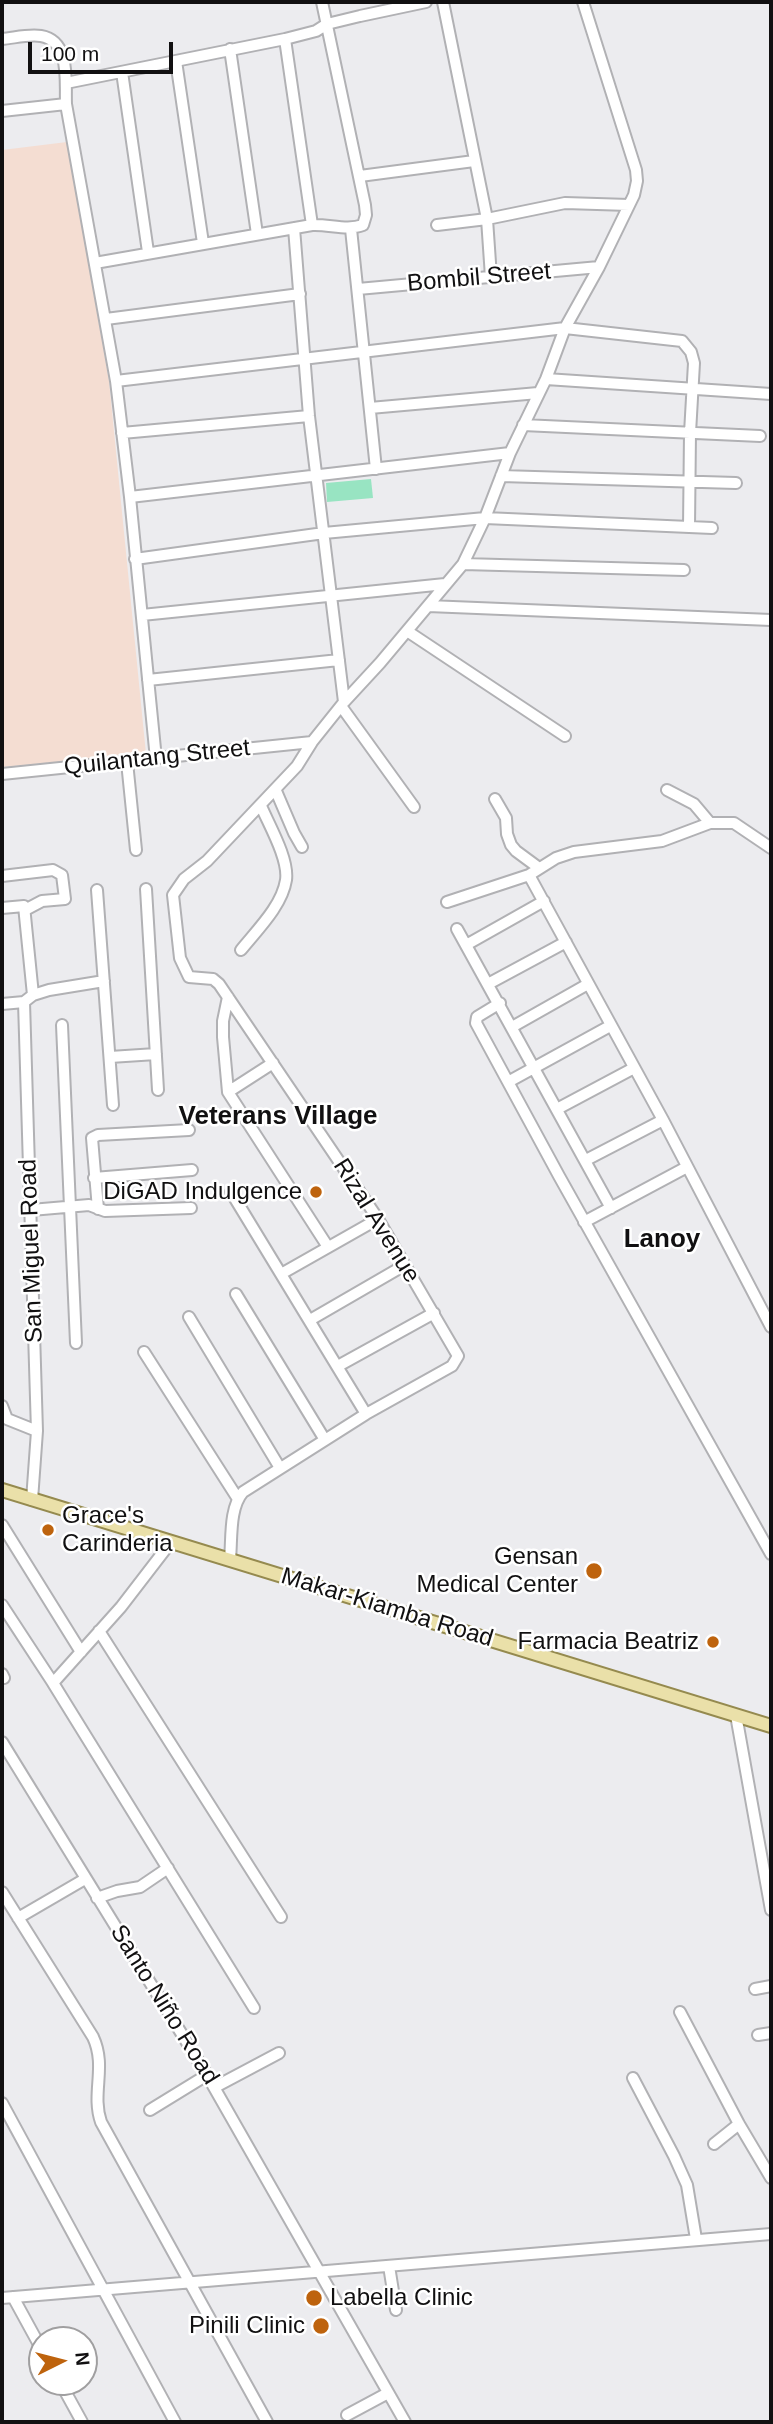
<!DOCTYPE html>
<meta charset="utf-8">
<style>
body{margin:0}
#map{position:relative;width:773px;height:2424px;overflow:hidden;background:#ececef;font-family:Arial,sans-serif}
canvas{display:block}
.frame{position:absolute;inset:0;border:4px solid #111011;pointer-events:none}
.north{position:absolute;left:28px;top:2326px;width:70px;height:70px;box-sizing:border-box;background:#fff;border:2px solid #a09fa0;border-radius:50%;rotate:84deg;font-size:19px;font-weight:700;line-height:28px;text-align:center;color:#111011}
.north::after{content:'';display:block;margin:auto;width:24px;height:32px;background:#be630d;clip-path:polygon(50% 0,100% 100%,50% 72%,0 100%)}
.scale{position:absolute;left:28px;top:42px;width:145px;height:32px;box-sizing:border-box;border:4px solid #111011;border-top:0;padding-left:9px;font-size:21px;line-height:24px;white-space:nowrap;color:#111011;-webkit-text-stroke:5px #fff;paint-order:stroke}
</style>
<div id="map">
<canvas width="773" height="2424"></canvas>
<div class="frame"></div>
<div class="north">N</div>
<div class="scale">100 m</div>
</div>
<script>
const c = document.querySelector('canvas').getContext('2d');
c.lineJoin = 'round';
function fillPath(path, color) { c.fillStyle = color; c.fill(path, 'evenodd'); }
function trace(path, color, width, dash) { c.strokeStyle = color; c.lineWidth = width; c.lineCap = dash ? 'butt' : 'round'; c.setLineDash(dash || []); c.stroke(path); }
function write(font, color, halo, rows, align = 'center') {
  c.font = font + ' Arial,sans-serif'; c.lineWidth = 5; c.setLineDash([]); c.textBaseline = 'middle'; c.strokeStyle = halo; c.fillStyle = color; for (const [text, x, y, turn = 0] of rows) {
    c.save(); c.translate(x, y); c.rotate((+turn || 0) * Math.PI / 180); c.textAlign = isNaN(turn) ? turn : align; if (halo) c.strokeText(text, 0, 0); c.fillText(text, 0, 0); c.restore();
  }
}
fillPath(new Path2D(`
 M67,142L109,381L146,754L2,767V150Z`), '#f4ddd2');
fillPath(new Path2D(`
 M371,479L373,498L327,502L326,483Z`), '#98e4c2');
const minor = new Path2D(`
 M2,39C14,38 28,34 41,36C71,41 65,82 66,104L116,381L130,497L156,759
 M285,39L312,225
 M230,49L257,234
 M176,61L203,243
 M122,72L148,252
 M66,83L285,39L316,31L327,24L360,16L426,2
 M2,111L66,104
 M360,176L474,161
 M437,225L487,219L443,2
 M294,228L309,416L344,702
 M351,229L376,469
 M95,263L312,225C329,224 347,231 363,225L366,215L365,205L322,2
 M491,277L487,219L565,203L629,205
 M358,289L599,267
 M106,319L300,294
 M546,379L771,394
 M116,381L565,328L682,341L691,352L694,363L690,433L689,527
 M370,408L538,393
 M523,425L760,436
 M122,433L309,416
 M501,476L736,483
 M130,497L510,453
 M135,559L324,533L485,518L712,528
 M463,564L684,570
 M428,606L771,620
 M142,615L445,584
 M407,631L565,736
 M148,680L339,660
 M341,706L414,807
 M127,762L136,850
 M2,774L312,742
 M667,790L694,804L710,823
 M276,791L294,833L302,847
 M495,799L506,818L507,834L511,845L516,851L539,868
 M529,875L663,1120L771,1327
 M2,876L53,870L62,875L65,899L42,901L25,910
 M146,889L158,1090
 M97,890L113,1105
 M447,902L529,875L556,858L574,852L662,841L710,823H734L771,848
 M2,908L24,906L33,995
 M457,929L611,1208
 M466,945L544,901
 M241,950C257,930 282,906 286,880C289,859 269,825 261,806
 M488,984L566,942
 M228,997L223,1021V1037L228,1092L328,1247
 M24,1002L37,1431L32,1500
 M500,1003L477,1017L476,1023L559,1176L771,1554
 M2,1004L24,1002L33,995L49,990L104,981
 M62,1025L76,1343
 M512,1027L588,984
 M110,1057L156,1054
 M508,1082L610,1026
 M228,1092L273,1063
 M557,1109L634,1068
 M586,1160L663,1120
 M94,1178L192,1170
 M231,1192L366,1414
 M98,1209L92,1138L98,1135L189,1130
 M31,1210L89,1205L105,1211L191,1208
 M584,1222L687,1167
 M281,1274L378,1219
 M236,1294L325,1440
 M189,1317L280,1468
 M310,1320L405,1265
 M144,1352L238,1499
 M338,1366L434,1313
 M2,1406L7,1419L37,1431
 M2,1525L81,1652
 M171,1542L121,1607L53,1683L254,2008
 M230,1559C232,1539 229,1508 243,1492L366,1414L452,1366L458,1356L378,1219L219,984L213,979L189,977L180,958L173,895L184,879L207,861L297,766L312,742L344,702L380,663L463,564L485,518L510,453L546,379L565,328L599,267L634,195L637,181L636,170L583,2
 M2,1605L53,1683
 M99,1631L281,1917
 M2,1674L4,1678
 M736,1715L771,1910
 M2,1742L207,2075L405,2422
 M2,1892L93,2037C107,2067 91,2093 101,2122L267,2422
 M97,1898L117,1891L140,1887L168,1868
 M18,1918L85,1879
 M755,1989L771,1986
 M680,2012L739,2124L771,2178
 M758,2035L771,2033
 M633,2078L674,2156L687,2185L696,2239
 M215,2087L279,2053
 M2,2103L175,2422
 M150,2110L207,2075
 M714,2144L739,2124
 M389,2266L396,2310
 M13,2297L42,2350
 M2,2298L771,2234
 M60,2382L82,2422
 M347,2415L388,2393`);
const major = new Path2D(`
 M2,1490L771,1726`);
trace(minor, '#b1b1b4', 14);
trace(major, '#958a4f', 16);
trace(minor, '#fff', 10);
trace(major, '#eae0a9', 12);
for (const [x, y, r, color] of [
 [316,1192,7,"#be630d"],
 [48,1530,7,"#be630d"],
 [594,1571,9,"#be630d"],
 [713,1642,7,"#be630d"],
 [314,2298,9,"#be630d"],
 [321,2326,9,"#be630d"]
]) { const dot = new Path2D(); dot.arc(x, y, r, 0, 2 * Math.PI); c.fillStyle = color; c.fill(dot); trace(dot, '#fff', 2.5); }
write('24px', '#111011', '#fff', [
 ["Bombil Street",479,278,-5],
 ["Quilantang Street",157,758,-6],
 ["Rizal Avenue",376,1221,58],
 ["San Miguel Road",32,1251,-92],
 ["Makar-Kiamba Road",387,1608,17],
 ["Santo Niño Road",164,2005,58]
]);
write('24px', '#111011', '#fff', [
 ["DiGAD Indulgence",302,1192],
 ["Grace's",62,1516,"left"],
 ["Carinderia",62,1544,"left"],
 ["Gensan",578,1557],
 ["Medical Center",578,1585],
 ["Farmacia Beatriz",699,1642],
 ["Labella Clinic",330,2298,"left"],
 ["Pinili Clinic",305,2326]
], 'right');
write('bold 26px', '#111011', '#fff', [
 ["Veterans Village",278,1117],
 ["Lanoy",662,1240]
]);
</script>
